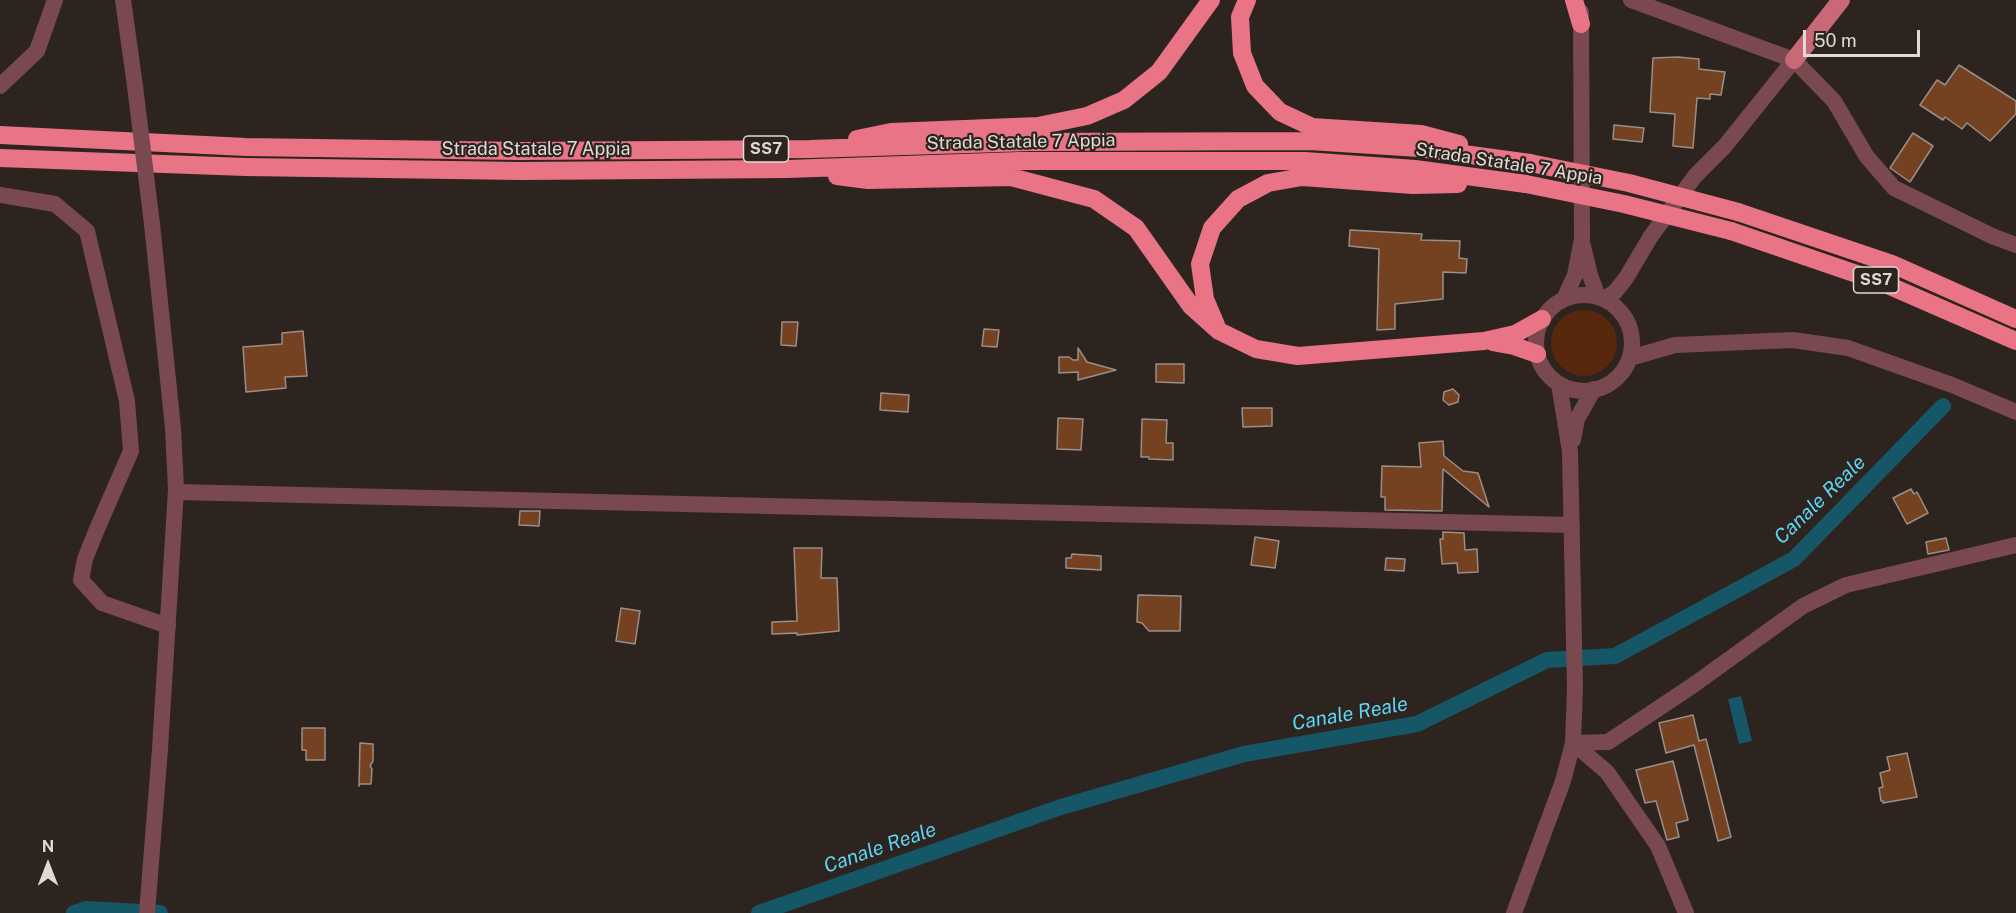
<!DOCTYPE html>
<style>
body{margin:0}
#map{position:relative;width:2016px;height:913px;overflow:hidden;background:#2d2420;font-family:"Public Sans",sans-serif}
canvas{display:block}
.north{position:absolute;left:18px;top:835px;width:60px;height:60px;-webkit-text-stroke:4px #2d2420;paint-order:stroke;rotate:0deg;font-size:16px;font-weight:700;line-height:24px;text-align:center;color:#e0dad7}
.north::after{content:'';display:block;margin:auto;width:21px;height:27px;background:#e0dad7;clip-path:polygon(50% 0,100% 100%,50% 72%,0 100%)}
.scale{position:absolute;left:1803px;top:30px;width:117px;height:27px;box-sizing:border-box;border:3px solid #e0dad7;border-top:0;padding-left:8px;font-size:18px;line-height:21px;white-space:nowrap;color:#e0dad7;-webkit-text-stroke:4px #2d2420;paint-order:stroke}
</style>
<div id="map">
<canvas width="2016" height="913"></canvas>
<div class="north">N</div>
<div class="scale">50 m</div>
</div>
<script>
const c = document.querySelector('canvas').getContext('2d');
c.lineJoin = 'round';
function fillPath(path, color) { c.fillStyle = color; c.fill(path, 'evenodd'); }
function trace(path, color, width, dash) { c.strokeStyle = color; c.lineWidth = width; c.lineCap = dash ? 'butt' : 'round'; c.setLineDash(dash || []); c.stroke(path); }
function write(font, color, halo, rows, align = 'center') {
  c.font = font + ' "Public Sans",sans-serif'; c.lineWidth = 4.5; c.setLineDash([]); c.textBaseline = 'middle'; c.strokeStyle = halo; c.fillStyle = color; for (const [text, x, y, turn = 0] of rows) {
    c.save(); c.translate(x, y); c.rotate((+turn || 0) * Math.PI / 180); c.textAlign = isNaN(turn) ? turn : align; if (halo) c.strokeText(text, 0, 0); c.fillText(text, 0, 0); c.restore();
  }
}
fillPath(new Path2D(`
 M1551 343a33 33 0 1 1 66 0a33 33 0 1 1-66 0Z`), '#58280c');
fillPath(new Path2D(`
 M1741,696L1752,741L1739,744L1728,699Z`), '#155766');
trace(new Path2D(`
 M74,913L86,909L160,913
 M759,913L1061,807L1244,754L1417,724L1547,660L1615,656L1794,559L1943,406`), '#155766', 16);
const building = new Path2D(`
 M1678,57L1699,59V69L1725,72L1721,95L1710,94V99L1697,98L1693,148L1673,146L1675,114L1650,112L1653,58Z
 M1959,65L2016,101V114L1990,141L1967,123L1962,129L1945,117L1943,120L1920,105L1937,80L1945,85Z
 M1614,125L1644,128L1642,142L1613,139Z
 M1913,133L1933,146L1910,182L1890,168Z
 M1350,230L1422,234L1421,240L1460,241L1459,258L1467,259L1466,273L1443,272V299L1395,304V329L1377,330L1379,249L1349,246Z
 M782,322H798L796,346L781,345Z
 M984,329L999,330L997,347L982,346Z
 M303,331L307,376L285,377L286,388L246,392L243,347L282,344V333Z
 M1078,348L1087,362L1116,370L1078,380V372L1059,373V357H1069L1073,360H1078Z
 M1156,364H1184V383L1156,382Z
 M1453,389L1459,395L1458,402L1449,405L1443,400L1444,392Z
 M881,393L909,395L908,412L880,410Z
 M1242,408H1272V426L1243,427Z
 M1058,418L1083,419L1081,450L1057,449Z
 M1142,419L1167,420L1166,443H1173V460L1149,459V457H1141Z
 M1443,441L1444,456L1463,471L1478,473L1489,507L1443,469L1442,511L1385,510V497H1381L1382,466L1421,467L1419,443Z
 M1911,489L1914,494L1917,492L1928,513L1907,524L1893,498Z
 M520,511H540L539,526L519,525Z
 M1443,532L1464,533L1465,550L1477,549L1478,572L1458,573L1457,563L1442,564L1440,539H1443Z
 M1255,537L1279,541L1275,568L1251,565Z
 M1946,538L1949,550L1928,554L1926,542Z
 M794,548H822L821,578H837L839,631L797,635V633L772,634V622L797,621Z
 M1072,554L1101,556V570L1066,568V558H1071Z
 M1386,558L1405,559L1404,571L1385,570Z
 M1138,595L1181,596L1180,631H1149L1142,623L1137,622Z
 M621,608L640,611L635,644L616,641Z
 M1693,715L1699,741L1706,739L1731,837L1718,841L1694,745L1666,753L1659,723Z
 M302,728H325V760H306V750H302Z
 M360,743L373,744V761L370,766L372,769L371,784H360L359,786Z
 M1907,753L1917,797L1883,803V801H1881L1879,788L1883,787L1880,773L1890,770L1887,757Z
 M1673,761L1688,820L1676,823L1679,837L1667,840L1656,801L1645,803L1636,770Z`);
fillPath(building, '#754221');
trace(building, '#998e88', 1.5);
trace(new Path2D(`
 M123,0L135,86
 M1631,0L1794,60L1834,101L1867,157L1894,188L1992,236L2016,245
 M0,86L37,51L55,0
 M0,195L55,204L87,231L127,401L131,451L97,529L85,559L81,580L102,603L168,626
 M1583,246L1590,275L1598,297
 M1536 343a48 48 0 1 1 96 0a48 48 0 1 1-96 0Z
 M1564,299L1575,275L1582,239L1581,12
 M1604,299L1615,292L1626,278L1651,236L1695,176L1725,146L1794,60
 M1630,358L1675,345L1793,340L1848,348L1952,385L2016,412
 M1573,440L1577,419L1594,389
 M176,492L1572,525
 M1573,743L1608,742L1692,686L1803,606L1846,585L2016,545
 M1573,743L1607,772L1658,846L1686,913
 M147,913L160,749L176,489L173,428L152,224
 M1514,913L1563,781L1573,743L1575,688L1570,452L1559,384`), '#79494f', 16);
trace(new Path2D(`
 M1794,60L1841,0`), '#c96876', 18);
trace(new Path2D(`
 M1247,0L1240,17L1242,53L1255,86L1280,112L1312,127L1421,134L1459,144
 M1574,0L1581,24
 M0,135L246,147L520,151L810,149L1029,142L1310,141L1419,148L1530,163
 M857,139L891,132L1038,126L1087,116L1124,100L1159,72L1211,0
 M0,158L246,167L520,171L787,169L1020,161H1305L1415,169L1526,184
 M837,176L868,180L1011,177L1094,199L1136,228L1191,306L1219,331L1256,349L1298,356L1484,341L1515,334L1542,319
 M1738,212L1892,264L2016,319
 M1731,231L1883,283L2016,341
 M1216,325L1205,299L1200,264L1212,228L1238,199L1268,183L1302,177L1413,185L1458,184
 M1492,342L1514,346L1537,354`), '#e97486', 18);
trace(new Path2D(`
 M135,86L152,224`), '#79494f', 16);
trace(new Path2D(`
 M1530,163L1629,183L1738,212
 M1526,184L1624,204L1731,231`), '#e97486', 18);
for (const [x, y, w] of [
 [766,149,45],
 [1876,280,45]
]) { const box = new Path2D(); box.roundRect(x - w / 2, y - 13, w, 26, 4.5); c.fillStyle = '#2d2420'; c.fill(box); trace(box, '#e0dad7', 1.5); }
write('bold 16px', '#e0dad7', null, [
 ["SS7",766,149],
 ["SS7",1876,280]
]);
write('18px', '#e0dad7', '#2d2420', [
 ["Strada Statale 7 Appia",1021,142,-1],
 ["Strada Statale 7 Appia",536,149],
 ["Strada Statale 7 Appia",1509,164,9]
]);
write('italic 20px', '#5dd5f4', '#2d2420', [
 ["Canale Reale",1820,500,-44],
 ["Canale Reale",1350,714,-10],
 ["Canale Reale",880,848,-19]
]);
</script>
